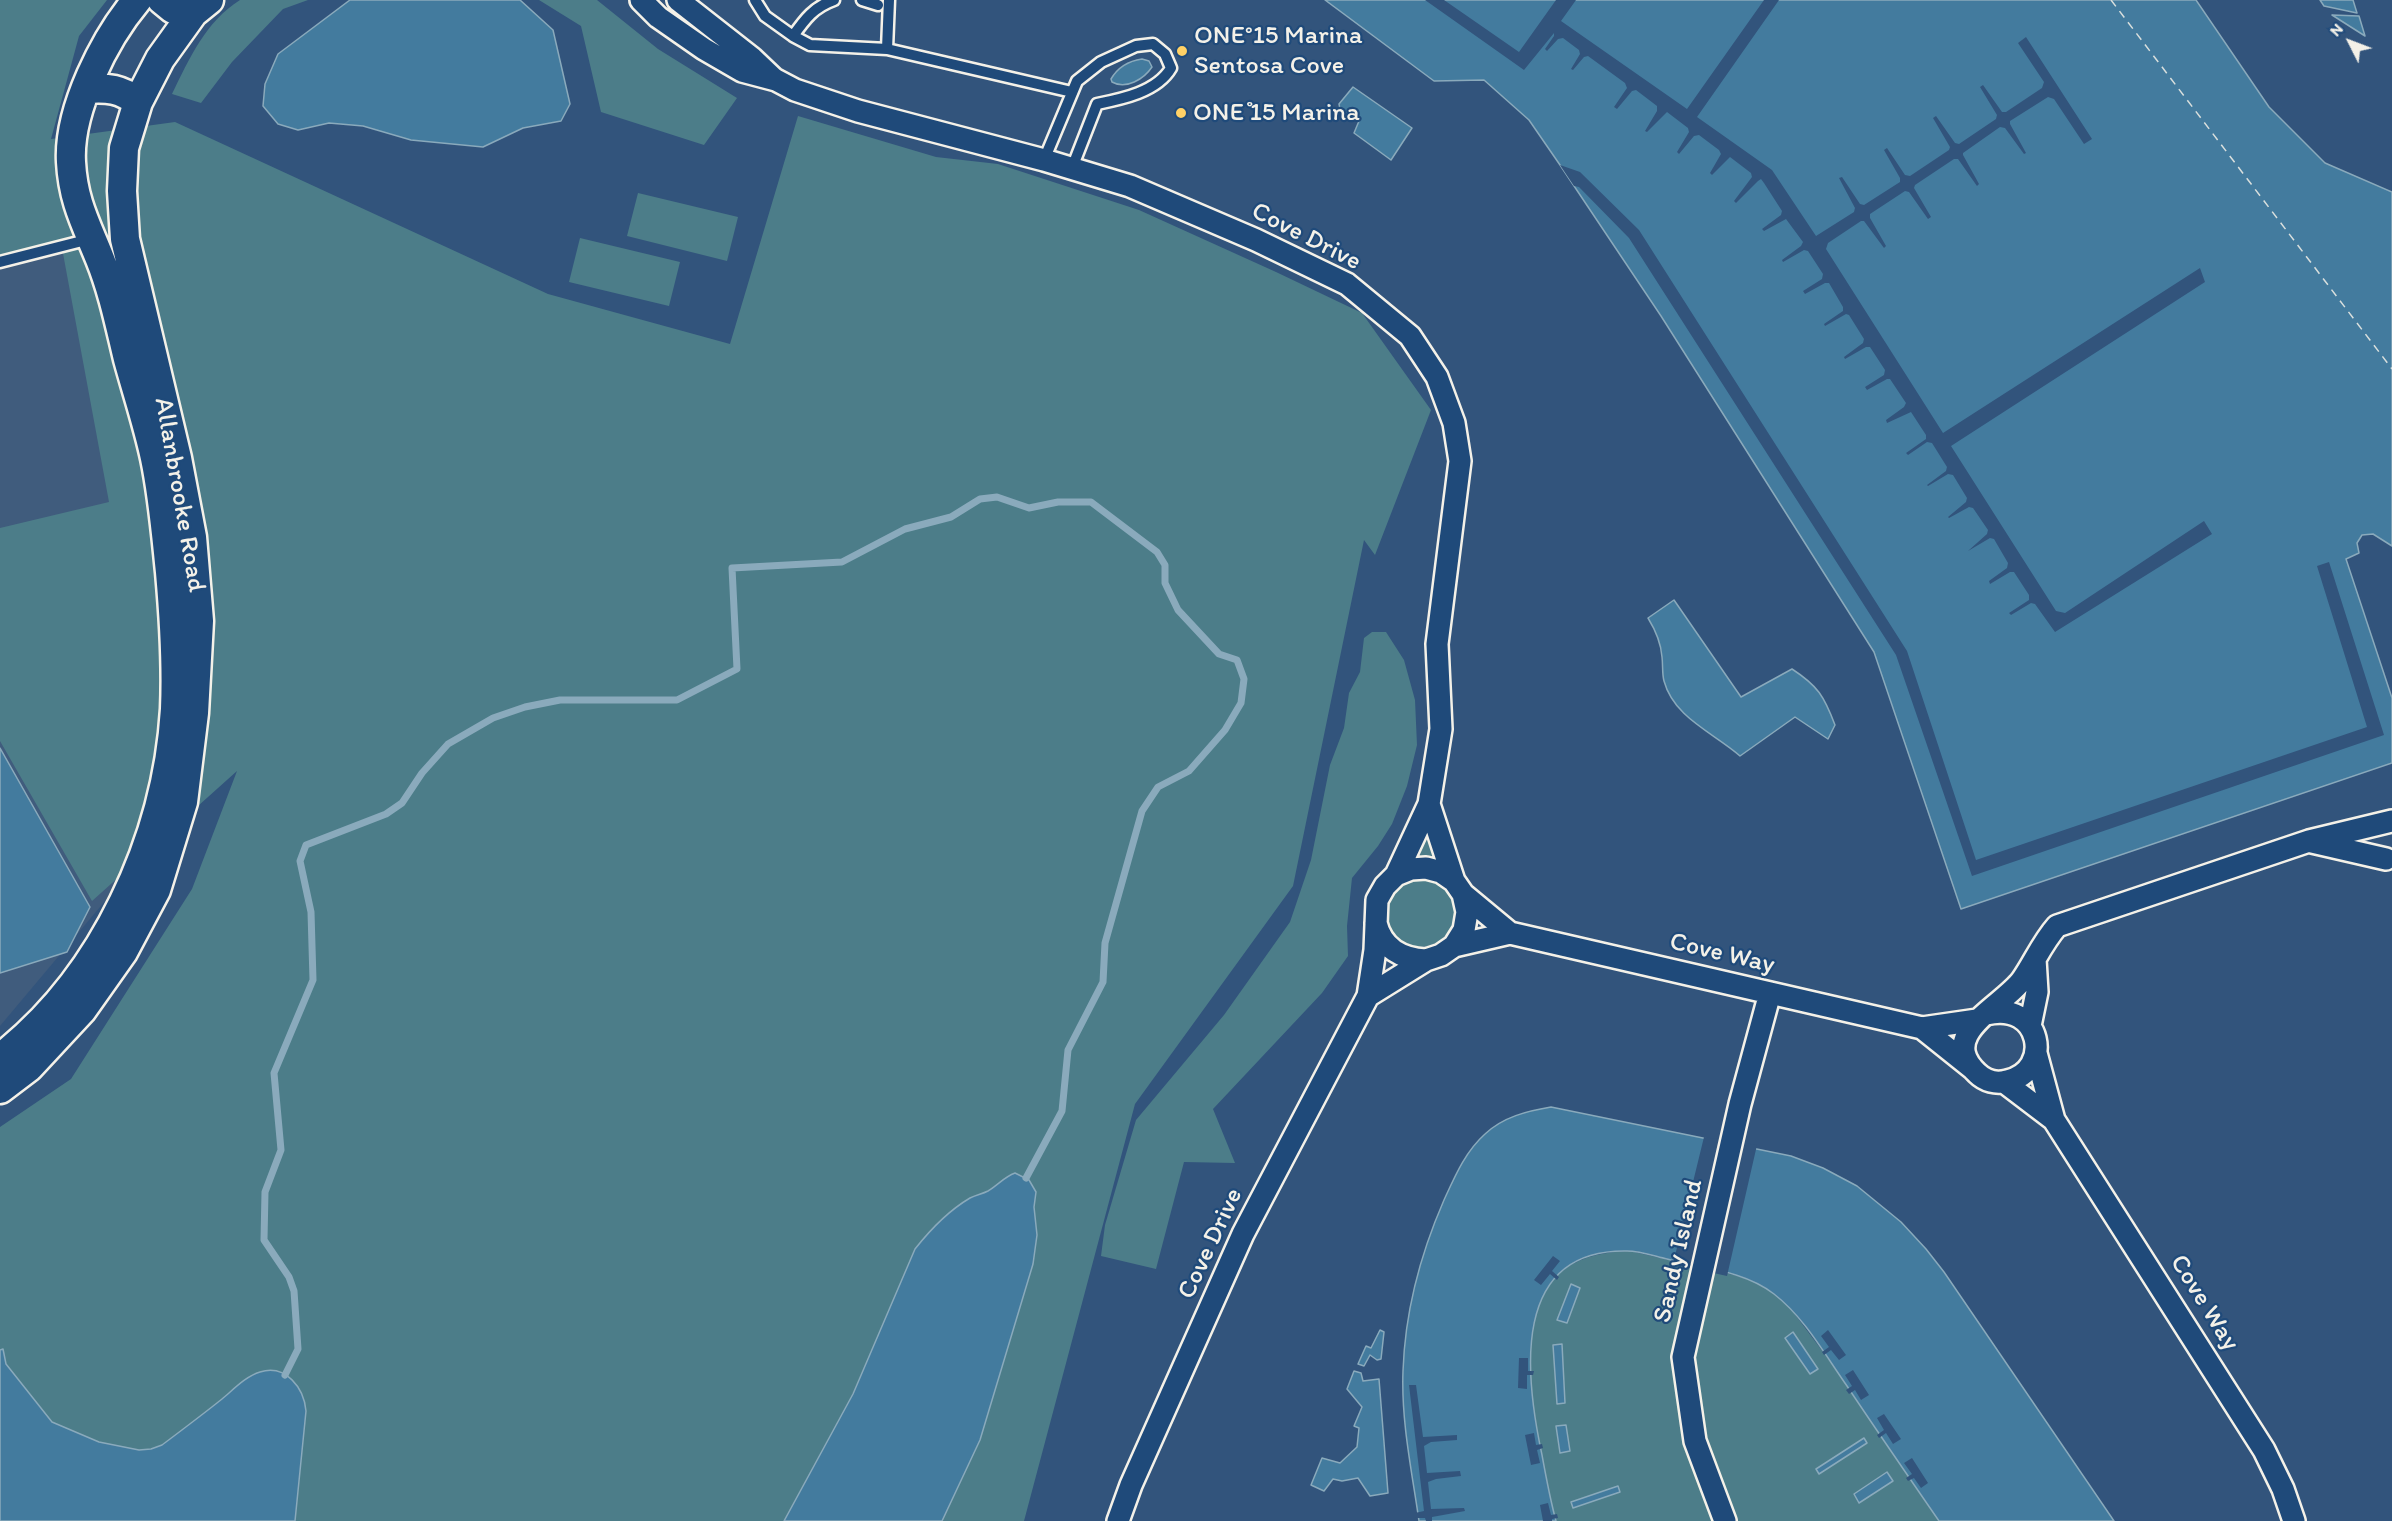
<!DOCTYPE html>
<meta charset="utf-8">
<style>
body{margin:0}
#map{position:relative;width:2392px;height:1521px;overflow:hidden;background:#32547c;font-family:Itim,sans-serif}
canvas{display:block}
.north{position:absolute;left:2320px;top:12px;width:60px;height:60px;-webkit-text-stroke:4px #1f4a7a;paint-order:stroke;rotate:312deg;font-size:16px;font-weight:700;line-height:24px;text-align:center;color:#f4f1e8}
.north::after{content:'';display:block;margin:auto;width:21px;height:27px;background:#f4f1e8;clip-path:polygon(50% 0,100% 100%,50% 72%,0 100%)}
</style>
<div id="map">
<canvas width="2392" height="1521"></canvas>
<div class="north">N</div>
</div>
<script>
const c = document.querySelector('canvas').getContext('2d');
c.lineJoin = 'round';
function fillPath(path, color) { c.fillStyle = color; c.fill(path, 'evenodd'); }
function trace(path, color, width, dash) { c.strokeStyle = color; c.lineWidth = width; c.lineCap = dash ? 'butt' : 'round'; c.setLineDash(dash || []); c.stroke(path); }
function write(font, color, halo, rows, align = 'center') {
  c.font = font + ' Itim,sans-serif'; c.lineWidth = 4.5; c.setLineDash([]); c.textBaseline = 'middle'; c.strokeStyle = halo; c.fillStyle = color; for (const [text, x, y, turn = 0] of rows) {
    c.save(); c.translate(x, y); c.rotate((+turn || 0) * Math.PI / 180); c.textAlign = isNaN(turn) ? turn : align; if (halo) c.strokeText(text, 0, 0); c.fillText(text, 0, 0); c.restore();
  }
}
fillPath(new Path2D(`
 M60,233L142,458L121,882L0,1026V247Z`), '#405c7d');
fillPath(new Path2D(`
 M0,0H107L79,36L51,139L175,122L548,294L730,344L798,116L936,157L998,164L1139,210L1276,272L1362,313L1431,410L1375,555L1364,540L1293,886L1135,1104L1024,1521H0V1127L71,1079L192,889L237,771L92,901L0,741V528L109,502L62,248L0,260Z
 M240,0H308L283,9L232,62L201,103L172,94C189,59 206,21 240,0Z
 M539,0H597L658,49L737,98L704,145L601,112L581,26Z
 M638,193L738,217L727,261L627,236Z
 M580,238L680,262L669,306L569,282Z
 M1372,632H1386L1404,660L1415,700L1417,745L1407,786L1392,824L1378,846L1352,878L1347,926L1348,956L1322,993L1213,1109L1235,1163L1184,1162L1156,1269L1101,1256L1105,1225L1136,1120L1224,1015L1290,922L1311,860L1330,765L1344,728L1349,693L1360,672L1364,638Z
 M1426,833L1434,859L1415,856Z
 M1385 912a35 35 0 1 1 70 0a35 35 0 1 1-70 0Z
 M1630,1251L1734,1275L1753,1281L1772,1292L1788,1305L1832,1364L1939,1521H1556C1550,1502 1547,1482 1543,1463C1532,1407 1511,1309 1565,1269C1584,1255 1606,1252 1630,1251Z`), '#4c7d89');
const water = new Path2D(`
 M350,0H520L553,30L570,104L561,121L523,128L483,147L411,140L363,126L329,123L298,130L278,124L263,106L265,84L278,54Z
 M1325,0H2196L2269,107L2325,163L2392,192V546L2373,534L2362,535L2357,543L2359,553L2346,559L2392,698V763L1961,909L1874,652L1661,316L1560,165L1529,120L1484,80L1434,81Z
 M2320,0H2353L2357,13L2324,6Z
 M2332,15L2359,16L2365,36Z
 M1142,59L1149,61L1152,67C1144,79 1126,90 1112,82L1111,79C1118,67 1128,61 1142,59Z
 M1353,87L1412,128L1391,160L1354,133L1359,121L1354,118L1350,120L1341,114L1339,104Z
 M1674,600L1741,697L1792,669C1818,686 1824,696 1835,725L1828,739L1795,717L1740,756C1714,733 1674,718 1664,681C1662,674 1663,665 1662,657C1661,642 1656,631 1648,618Z
 M0,748L90,907L67,952L0,973Z
 M1551,1107L1791,1156L1823,1168L1857,1186L1901,1222L1926,1249L1944,1272L2114,1521H1939C1908,1476 1877,1431 1847,1386C1825,1355 1805,1318 1774,1294C1745,1271 1702,1268 1667,1259C1654,1256 1640,1251 1627,1251C1510,1249 1525,1376 1542,1455C1546,1477 1550,1499 1556,1521H1419C1412,1472 1401,1421 1403,1371C1405,1311 1420,1255 1444,1200C1455,1176 1465,1152 1485,1134C1503,1117 1527,1111 1551,1107Z
 M1015,1173L1029,1180L1036,1192L1034,1207L1037,1235L1033,1264L980,1440L942,1521H784L853,1394L915,1249C930,1230 948,1211 970,1198C976,1195 982,1194 988,1191C998,1185 1004,1177 1015,1173Z
 M1571,1284L1580,1288L1567,1323L1557,1320Z
 M1380,1330L1384,1332L1381,1359L1377,1360L1370,1355L1364,1366L1358,1364L1366,1346L1371,1348Z
 M1793,1332L1818,1369L1810,1374L1785,1338Z
 M1562,1344L1565,1403L1557,1404L1553,1345Z
 M3,1349L6,1364L52,1422L99,1442L139,1450L151,1449L162,1445C182,1430 202,1415 222,1399C233,1390 246,1376 260,1372C286,1364 304,1388 306,1411L295,1521H0V1350Z
 M1354,1371L1361,1373L1363,1381L1379,1379L1388,1493L1370,1496L1358,1478L1342,1481L1333,1479L1324,1491L1311,1485L1322,1458L1340,1463L1357,1447L1359,1428L1354,1426L1362,1407L1347,1389Z
 M1566,1425L1570,1451L1560,1453L1556,1426Z
 M1864,1438L1867,1443L1819,1474L1816,1469Z
 M1887,1472L1893,1481L1859,1503L1854,1494Z
 M1618,1486L1620,1492L1573,1508L1571,1502Z`);
fillPath(water, '#437b9e');
trace(water, '#8aaabc', 1.5);
fillPath(new Path2D(`
 M1425,0H1444L1519,52L1556,0H1576L1561,21L1687,109L1764,0H1779L1697,117L1772,170L1816,236L1854,212L1855,208L1839,178L1842,177L1860,204L1864,205L1900,182V178L1884,150L1887,148L1905,175L1910,176L1949,150L1950,147L1933,118L1936,116L1955,143L1959,144L1996,119L1997,115L1980,87L1983,85L2002,112H2006L2042,88L2044,82L2018,43L2026,37L2092,139L2084,144L2054,99L2048,97L2010,121V124L2026,153L2024,154L2005,128L2000,127L1963,153V155L1979,184L1977,186L1958,159H1954L1915,185L1914,188L1931,217L1928,219L1909,192L1905,191L1870,214V218L1886,246L1884,248L1864,221H1861L1828,243L1826,249L1943,433L2200,268L2205,282L1951,446L2056,611L2065,613L2204,521L2212,534L2055,632L2035,604L2031,603L2011,615L2009,613L2029,600V595L2014,572H2010L1990,584L1989,581L2007,568L2008,563L1994,539L1990,538L1968,551L1987,534L1988,530L1973,508L1969,507L1949,518L1948,517L1966,502L1967,498L1953,475L1948,474L1928,486L1927,485L1946,471L1947,467L1932,443L1927,442L1908,455L1906,453L1926,439V435L1911,412L1887,423L1886,420L1904,407L1906,403L1890,379H1887L1867,390L1865,387L1884,375L1885,370L1870,347H1866L1845,359L1844,357L1863,343L1864,339L1849,315L1846,314L1825,326L1824,324L1843,311V307L1829,283H1825L1805,294L1803,291L1822,279L1823,274L1808,251L1804,250L1783,262L1782,260L1801,246L1803,242L1786,219L1764,231L1762,229L1781,215L1782,211L1764,183L1761,179L1758,181L1736,203L1734,201L1752,177L1751,173L1730,157L1712,175L1710,173L1721,154L1719,150L1699,135L1694,136L1679,154L1677,152L1689,132L1688,128L1667,112L1647,132L1645,131L1657,111V106L1636,90L1632,91L1617,109L1614,107L1627,88L1625,83L1588,56L1584,57L1573,70L1571,69L1580,54L1579,50L1563,38L1558,39L1547,51L1545,49L1554,36V33L1524,70Z
 M1560,165L1580,172L1639,230L1907,651L1976,860L2367,727L2317,566L2329,562L2384,735L1972,876L1896,655L1629,238L1579,187L1574,186Z
 M1704,1137L1757,1145L1727,1276L1673,1264Z
 M1553,1256L1560,1261L1552,1271L1559,1277L1557,1280L1550,1274L1541,1285L1534,1280Z
 M1828,1330L1846,1355L1839,1360L1831,1350L1824,1355L1822,1352L1829,1347L1821,1336Z
 M1519,1358H1528V1371H1534L1533,1375H1527V1389L1518,1388Z
 M1853,1370L1869,1395L1861,1400L1855,1390L1849,1394L1846,1390L1852,1386L1845,1375Z
 M1409,1385H1416L1423,1437L1457,1435V1440L1431,1442L1424,1446L1427,1473L1460,1471L1461,1476L1436,1479L1428,1482L1431,1509L1464,1508L1465,1511L1432,1517V1521H1426L1425,1518H1416L1415,1513L1424,1511Z
 M1884,1414L1901,1439L1893,1444L1886,1433L1879,1438L1877,1435L1884,1430L1877,1418Z
 M1534,1433L1536,1445L1542,1444L1543,1448L1537,1450L1540,1463L1531,1465L1525,1435Z
 M1912,1458L1928,1483L1921,1488L1914,1478L1908,1481L1906,1478L1912,1474L1904,1463Z
 M1548,1503L1551,1515L1557,1514L1558,1518L1552,1519V1521H1543L1540,1505Z`), '#32547c');
trace(new Path2D(`
 M285,1375L298,1349L294,1291L289,1277L264,1240L265,1192L281,1150L274,1073L313,980L311,912L300,861L306,845L386,814L402,803L422,773L448,744L493,718L525,707L560,700H677L737,669L732,568L842,562L905,529L951,517L980,499L997,497L1029,508L1058,502H1091L1157,552L1165,565V583L1178,610L1219,654L1237,660L1244,679L1241,703L1225,730L1189,771L1158,787L1142,811L1105,943L1103,982L1068,1050L1062,1111L1026,1178`), '#8aaabc', 7);
trace(new Path2D(`
 M2111,0L2392,369`), '#d9dfdd', 1.5, [8, 6]);
const lane = new Path2D(`
 M755,0L765,16L793,36L810,45L887,49L1072,92
 M862,0L878,5
 M793,36C805,19 814,7 834,0
 M887,49L889,0
 M1044,160L1077,81L1101,62L1136,46L1153,44L1165,54L1171,68C1157,92 1122,99 1097,104L1072,168
 M0,262L90,239`);
const street = new Path2D(`
 M641,0L658,17L704,49L742,71L776,80L795,90L858,111L1044,160L1130,186L1256,240L1347,284L1410,336L1437,377L1454,423L1460,461L1437,644L1441,729L1429,804L1396,875
 M678,0L752,58L773,78
 M2312,842L2386,859
 M1463,894L1510,933
 M1376,923C1382,948 1402,959 1426,960
 M1454,946L1510,933L1922,1028L1977,1020
 M1368,996L1426,960L1441,955L1454,946L1464,930L1467,912L1463,894L1454,881L1429,804
 M1986,1014C2042,1000 2054,1071 2007,1081C1996,1084 1985,1081 1977,1073C1936,1034 2002,1007 2022,980C2034,963 2042,943 2057,926L2309,841L2392,821
 M2030,1026L2037,992L2035,959
 M1922,1028L1972,1068
 M2036,1053L2054,1120L2264,1450L2283,1489L2294,1521
 M2004,1082L2054,1120
 M1118,1521L1131,1485L1243,1234L1368,996L1375,950L1377,900L1385,886L1396,875L1411,869L1426,868L1441,872L1454,881
 M1725,1521L1695,1441L1683,1357L1740,1104L1770,993`);
const secondary = new Path2D(`
 M162,0L173,9L193,13
 M86,89C108,87 121,89 138,102
 M0,1058C104,978 167,839 175,709C177,664 174,617 170,572C166,534 163,496 155,458C148,425 137,392 128,359C120,326 113,291 100,259C86,224 73,201 71,162C68,110 105,38 137,0
 M0,1089L29,1067L82,1010L123,952L156,890L183,802L194,713L199,621L192,537L177,458L125,239L122,191L124,148L138,102L160,59L193,13L209,0`);
trace(lane, '#f4f1e8', 15);
trace(street, '#f4f1e8', 26);
trace(secondary, '#f4f1e8', 33);
trace(lane, '#1f4a7a', 10);
trace(street, '#1f4a7a', 21);
trace(secondary, '#1f4a7a', 28);
for (const [x, y, r, color] of [
 [1182,51,6,"#ffd166"],
 [1181,113,6,"#ffd166"]
]) { const dot = new Path2D(); dot.arc(x, y, r, 0, 2 * Math.PI); c.fillStyle = color; c.fill(dot); trace(dot, '#1f4a7a', 2); }
write('26px', '#f4f1e8', '#1f4a7a', [
 ["ONE°15 Marina",1194,36],
 ["Sentosa Cove",1194,66],
 ["ONE ̊15 Marina",1193,113]
], 'left');
write('26px', '#f4f1e8', '#1f4a7a', [
 ["Cove Drive",1306,237,27],
 ["Allanbrooke Road",179,495,80],
 ["Cove Way",1722,954,13],
 ["Cove Drive",1211,1244,-65],
 ["Sandy Island",1679,1251,-77],
 ["Cove Way",2204,1303,58]
]);
</script>
